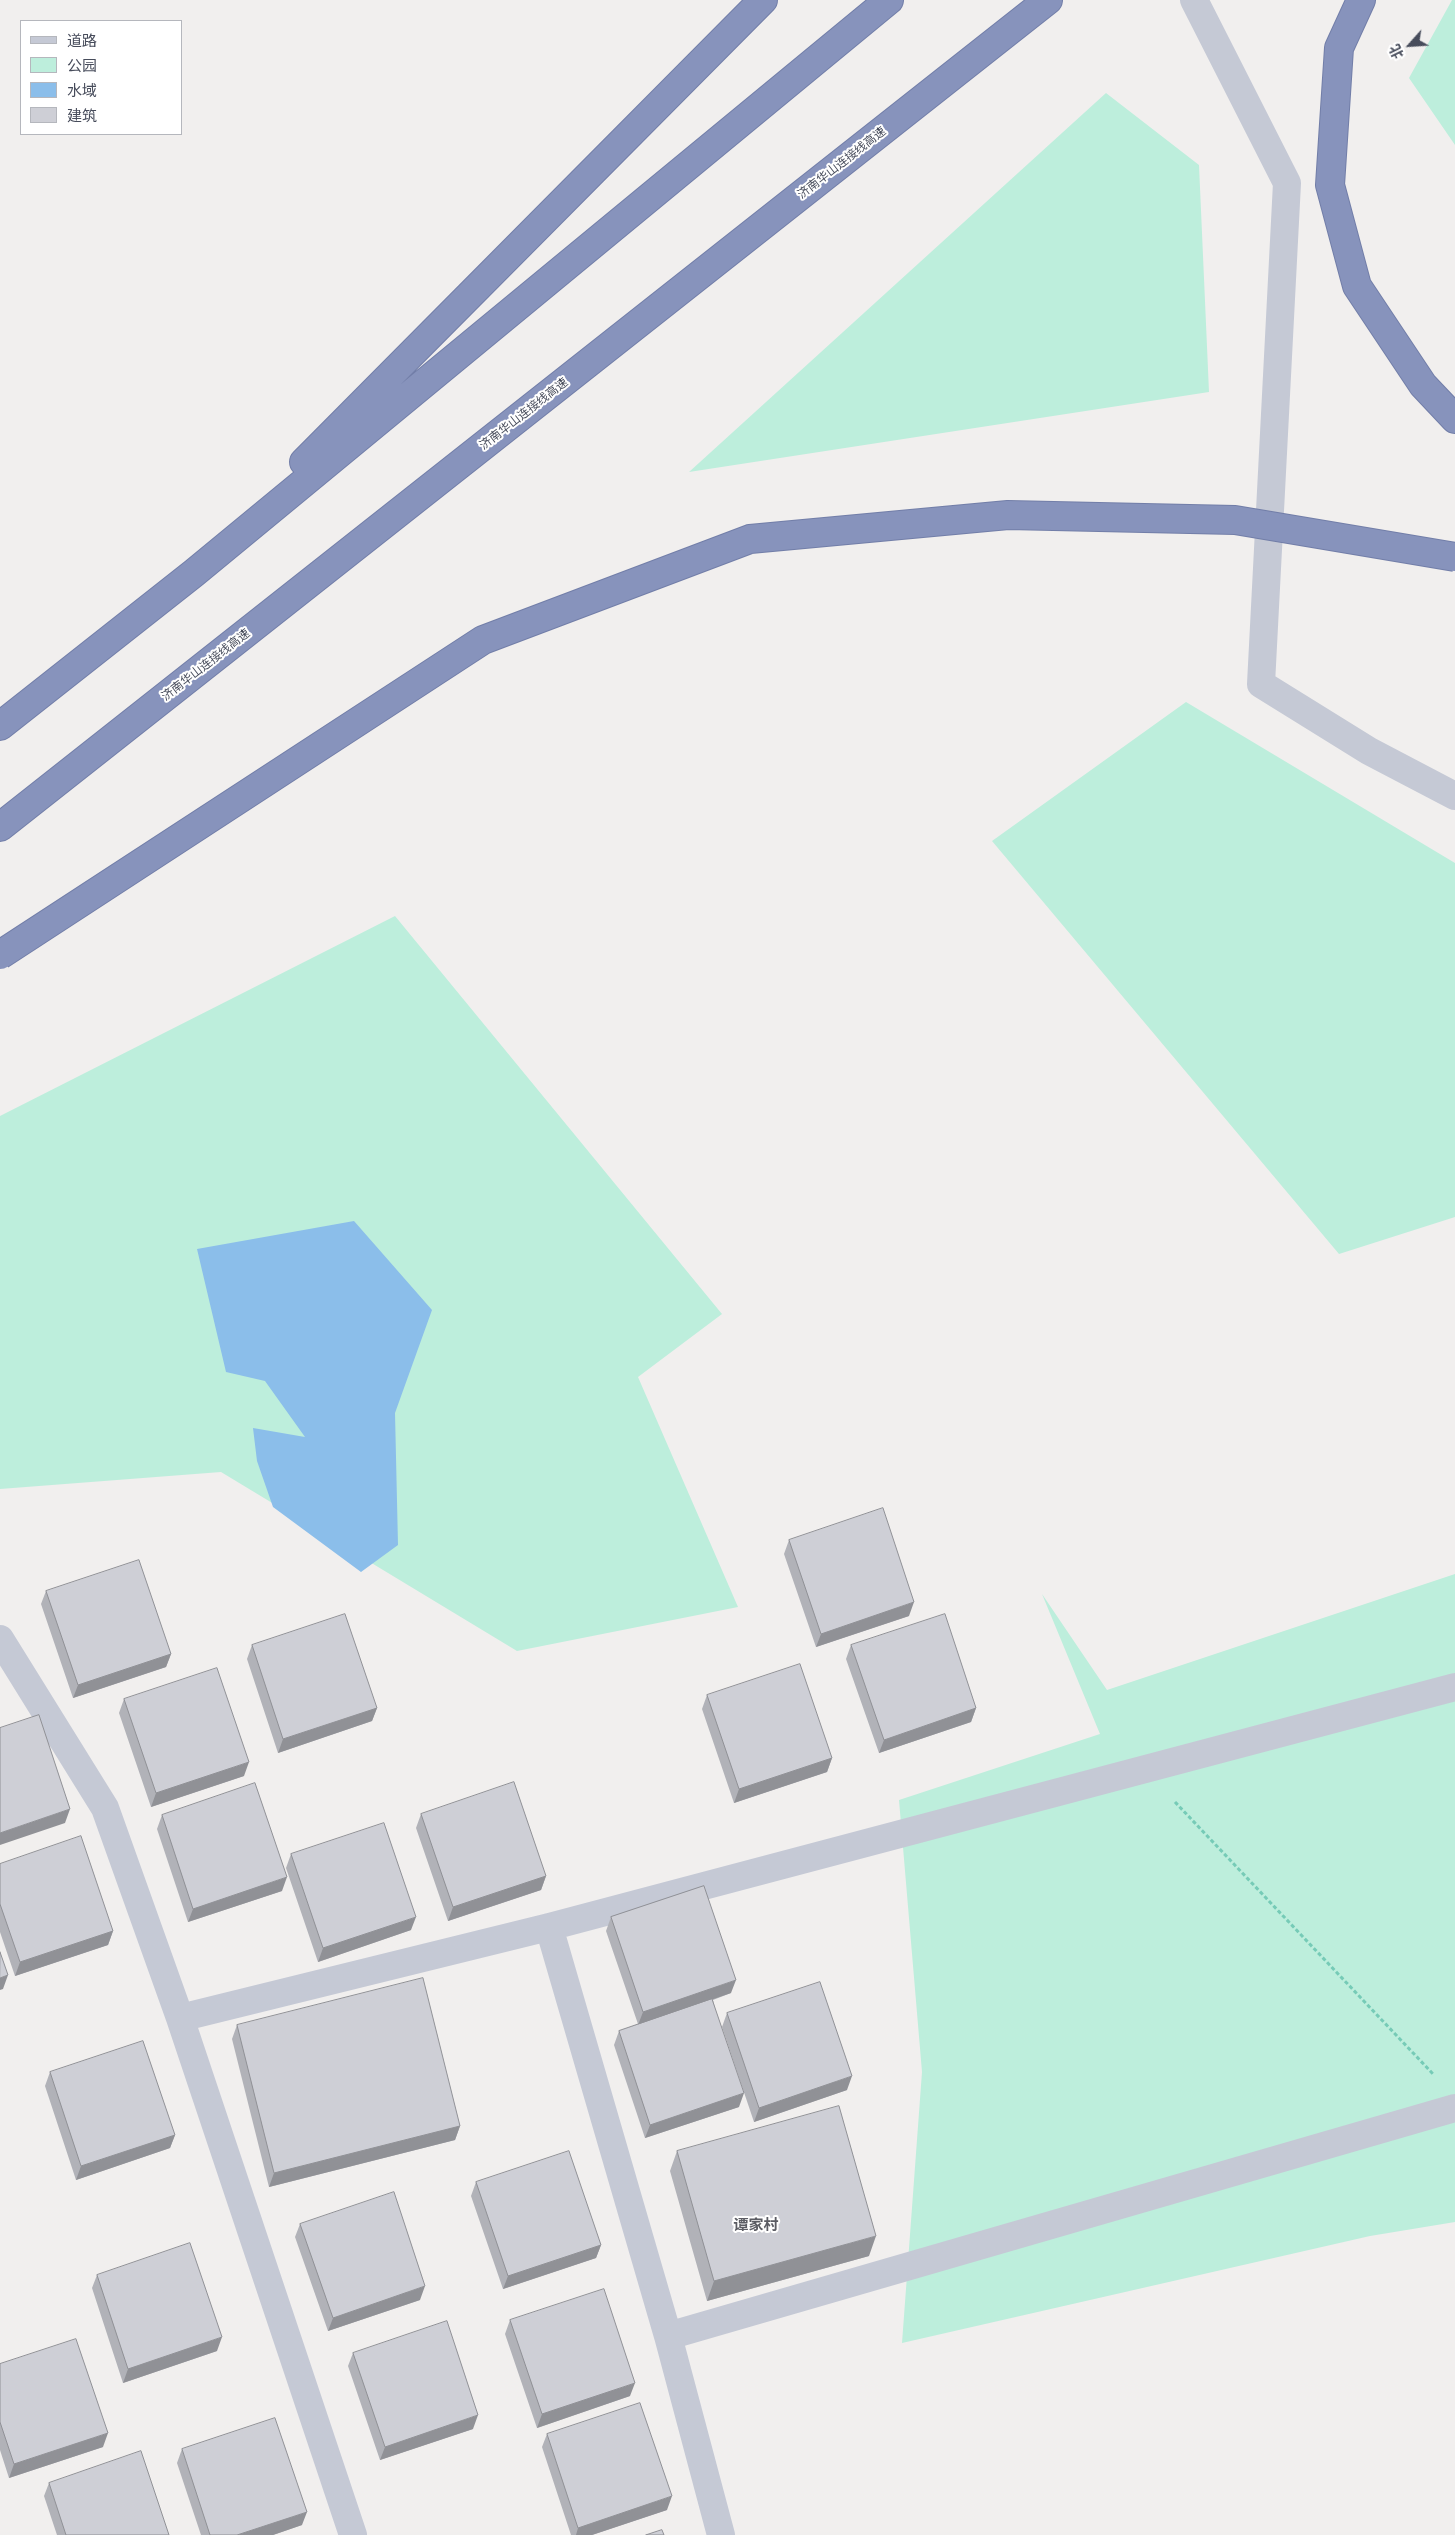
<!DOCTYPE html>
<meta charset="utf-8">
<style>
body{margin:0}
#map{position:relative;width:1455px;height:2535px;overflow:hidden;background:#f1efee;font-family:"Work Sans","Noto Sans SC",sans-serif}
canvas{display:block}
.legend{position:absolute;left:20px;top:20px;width:162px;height:115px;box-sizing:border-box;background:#fff;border:1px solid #b5b7bd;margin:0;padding:6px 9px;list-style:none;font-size:15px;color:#474c5b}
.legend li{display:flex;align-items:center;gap:10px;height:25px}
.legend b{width:25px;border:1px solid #b5b7bd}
.north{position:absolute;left:1385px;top:20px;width:50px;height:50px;-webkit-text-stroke:4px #fff;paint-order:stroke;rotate:244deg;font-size:14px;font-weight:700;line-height:20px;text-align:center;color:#474c5b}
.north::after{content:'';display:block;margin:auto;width:18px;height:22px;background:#474c5b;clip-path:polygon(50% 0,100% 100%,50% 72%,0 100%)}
</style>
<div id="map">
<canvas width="1455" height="2535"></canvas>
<ul class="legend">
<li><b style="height:6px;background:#c5c9d5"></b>道路</li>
<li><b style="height:14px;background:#bdeedc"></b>公园</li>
<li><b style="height:14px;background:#8bbeea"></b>水域</li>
<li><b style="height:14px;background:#cecfd6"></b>建筑</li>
</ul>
<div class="north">北</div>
</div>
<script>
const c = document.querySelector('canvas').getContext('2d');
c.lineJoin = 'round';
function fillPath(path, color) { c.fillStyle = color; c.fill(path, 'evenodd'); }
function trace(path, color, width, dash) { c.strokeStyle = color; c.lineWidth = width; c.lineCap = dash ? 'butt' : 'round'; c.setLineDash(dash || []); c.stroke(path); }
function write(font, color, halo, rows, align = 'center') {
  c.font = font + ' "Work Sans","Noto Sans SC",sans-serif'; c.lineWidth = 4; c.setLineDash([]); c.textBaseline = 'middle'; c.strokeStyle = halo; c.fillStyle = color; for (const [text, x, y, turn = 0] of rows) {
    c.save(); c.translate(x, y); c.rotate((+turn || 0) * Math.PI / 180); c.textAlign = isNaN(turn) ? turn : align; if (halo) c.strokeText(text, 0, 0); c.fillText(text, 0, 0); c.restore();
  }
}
fillPath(new Path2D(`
 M1452,0H1455V145L1409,78Z
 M1106,93L1199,165L1209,392L689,472Z
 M1186,702L1455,863V1217L1339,1254L992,841Z
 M395,916L722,1314L638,1377L738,1607L517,1651L221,1472L0,1489V1116Z
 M1455,1574V2222L1370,2236L902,2343L922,2072L899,1800L1100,1734L1042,1594L1107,1690Z`), '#bdeedc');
fillPath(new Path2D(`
 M354,1221L432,1310L395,1413L398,1545L361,1572L273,1507L257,1461L253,1428L305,1437L265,1381L226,1372L197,1249Z`), '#8bbeea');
const highway = new Path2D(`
 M1361,0L1339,48L1330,185L1357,286L1423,385L1455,419
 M304,462L763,0
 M0,726L194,573L889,0
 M0,827L1048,0`);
trace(highway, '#727ea8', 30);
trace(new Path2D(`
 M1175,1802L1434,2075`), '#76cbb7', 3, [4, 2.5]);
trace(new Path2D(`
 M1194,0L1287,183L1261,684L1369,751L1455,796
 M0,1639L105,1808L180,2018L353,2535
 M549,1927L668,2336L721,2535
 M180,2018L549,1927L1455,1687
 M668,2336L1455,2108`), '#c5c9d5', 28);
trace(highway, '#8793bc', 28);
const highwayBridge = new Path2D(`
 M0,955L483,640L750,539L1008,515L1235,520L1455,557`);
trace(highwayBridge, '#727ea8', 30, []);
trace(highwayBridge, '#8793bc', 28);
fillPath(new Path2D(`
 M789,1540L909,1616L816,1647L784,1554Z
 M46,1591L171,1654L166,1667L73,1698L41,1604Z
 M252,1645L377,1708L372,1721L278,1753L247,1659Z
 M851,1645L976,1708L971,1722L879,1753L846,1659Z
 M707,1695L832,1758L827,1772L734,1803L702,1709Z
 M124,1699L244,1776L151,1807L119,1713Z
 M421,1814L546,1876L541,1890L448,1921L416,1828Z
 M162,1815L282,1891L188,1922L157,1829Z
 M291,1854L411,1930L318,1962L286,1868Z
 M0,1864L113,1931L108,1945L15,1976L0,1932Z
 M611,1917L731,1993L713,2000L739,2107L645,2138L614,2045L619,2031L638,2024L606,1931Z
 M727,2013L847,2090L754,2122L722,2027Z
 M237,2025L460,2126L455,2140L269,2187L232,2039Z
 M50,2072L175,2135L170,2148L76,2180L45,2086Z
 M677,2151L869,2256L707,2301L670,2171Z
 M476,2182L601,2245L596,2258L503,2289L471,2196Z
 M300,2224L420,2300L328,2331L295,2237Z
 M97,2275L217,2351L123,2383L92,2288Z
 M510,2320L630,2396L537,2428L505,2334Z
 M353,2353L473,2429L380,2460L348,2366Z
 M0,2364L103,2447L9,2478L0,2450Z
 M547,2434L667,2510L592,2535H571L542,2447Z
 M182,2449L302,2525L273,2535H201L177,2463Z
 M49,2483L169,2535H57L44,2496Z`), '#b1b2b8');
fillPath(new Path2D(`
 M914,1602L909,1616L816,1647L821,1634Z
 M171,1654L166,1667L73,1698L78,1685Z
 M377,1708L372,1721L278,1753L283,1739Z
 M976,1708L971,1722L879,1753L884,1740Z
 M832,1758L827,1772L734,1803L739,1789Z
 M249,1762L244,1776L151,1807L156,1793Z
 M70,1809L65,1823L0,1845V1833Z
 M546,1876L541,1890L448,1921L453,1907Z
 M287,1877L282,1891L188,1922L193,1909Z
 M416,1917L411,1930L318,1962L323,1948Z
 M113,1931L108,1945L15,1976L20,1962Z
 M8,1975L3,1989L0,1990V1978Z
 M736,1980L731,1993L638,2025L643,2012Z
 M852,2076L847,2090L754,2122L759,2108Z
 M744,2093L739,2107L645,2138L650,2125Z
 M460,2126L455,2140L269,2187L274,2173Z
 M175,2135L170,2148L76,2180L81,2166Z
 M876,2236L869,2256L707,2301L714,2281Z
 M601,2245L596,2258L503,2289L508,2276Z
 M425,2286L420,2300L328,2331L333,2318Z
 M222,2337L217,2351L123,2383L128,2369Z
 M635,2383L630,2396L537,2428L542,2414Z
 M478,2415L473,2429L380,2460L385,2447Z
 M108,2433L103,2447L9,2478L14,2464Z
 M672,2496L667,2510L592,2535H576L578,2528Z
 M307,2512L302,2525L273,2535H237Z`), '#909196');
const building = new Path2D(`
 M883,1508L914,1602L821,1634L789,1540Z
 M139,1560L171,1654L78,1685L46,1591Z
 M345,1614L377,1708L283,1739L252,1645Z
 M945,1614L976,1708L884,1740L851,1645Z
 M800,1664L832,1758L739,1789L707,1695Z
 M217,1668L249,1762L156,1793L124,1699Z
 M39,1715L70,1809L0,1833V1728Z
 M514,1782L546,1876L453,1907L421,1814Z
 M255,1783L287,1877L193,1909L162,1815Z
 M384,1823L416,1917L323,1948L291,1854Z
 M81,1836L113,1931L20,1962L0,1904V1864Z
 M704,1886L736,1980L643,2012L611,1917Z
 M0,1952L8,1975L0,1978Z
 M423,1978L460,2126L274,2173L237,2025Z
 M820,1982L852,2076L759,2108L727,2013Z
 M712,1999L744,2093L650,2125L619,2031Z
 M143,2041L175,2135L81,2166L50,2072Z
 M839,2106L876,2236L714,2281L677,2151Z
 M569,2151L601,2245L508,2276L476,2182Z
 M394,2192L425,2286L333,2318L300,2224Z
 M190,2243L222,2337L128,2369L97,2275Z
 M604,2289L635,2383L542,2414L510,2320Z
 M447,2321L478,2415L385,2447L353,2353Z
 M76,2339L108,2433L14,2464L0,2422V2364Z
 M640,2403L672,2496L578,2528L547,2434Z
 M275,2418L307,2512L237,2535H210L182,2449Z
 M141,2451L169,2535H66L49,2483Z
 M662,2530L664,2535H646Z`);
fillPath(building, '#cecfd6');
trace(building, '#909196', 1);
write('12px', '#474c5b', '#fff', [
 ["济南华山连接线高速",842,163,-38],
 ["济南华山连接线高速",524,414,-38],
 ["济南华山连接线高速",206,665,-38]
]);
write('bold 15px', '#5b5c63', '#fff', [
 ["谭家村",756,2226]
]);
</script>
